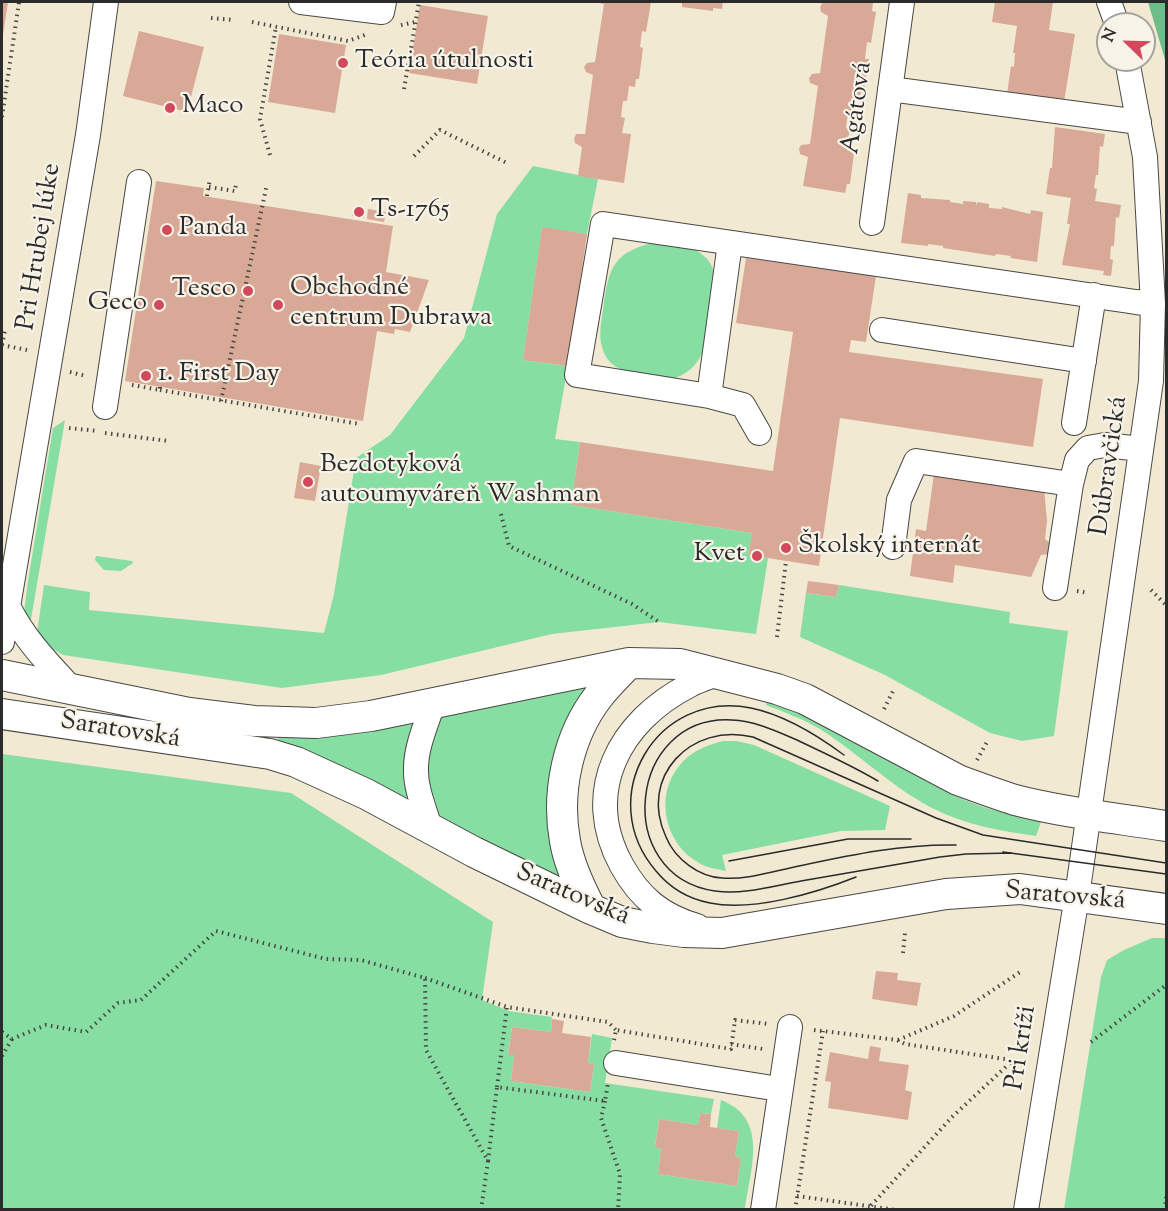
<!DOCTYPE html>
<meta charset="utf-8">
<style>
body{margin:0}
#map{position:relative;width:1168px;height:1211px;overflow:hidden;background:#f2e9d3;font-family:"Sorts Mill Goudy",serif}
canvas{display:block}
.frame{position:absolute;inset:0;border:3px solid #2b2b2b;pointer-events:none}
.north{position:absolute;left:1096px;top:12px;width:60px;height:60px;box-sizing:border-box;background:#f7f3e8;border:2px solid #a5a39c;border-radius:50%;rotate:293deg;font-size:16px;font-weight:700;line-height:24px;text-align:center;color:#2b2b2b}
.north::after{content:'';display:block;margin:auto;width:21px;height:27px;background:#d1495b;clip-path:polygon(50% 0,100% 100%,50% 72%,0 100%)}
</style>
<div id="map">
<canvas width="1168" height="1211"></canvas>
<div class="frame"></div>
<div class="north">N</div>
</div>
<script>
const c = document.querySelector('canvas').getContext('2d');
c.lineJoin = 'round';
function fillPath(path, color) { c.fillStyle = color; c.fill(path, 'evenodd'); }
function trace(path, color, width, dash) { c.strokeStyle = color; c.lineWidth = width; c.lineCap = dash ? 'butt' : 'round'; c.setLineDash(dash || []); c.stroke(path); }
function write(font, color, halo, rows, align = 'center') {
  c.font = font + ' "Sorts Mill Goudy",serif'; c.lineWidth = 4.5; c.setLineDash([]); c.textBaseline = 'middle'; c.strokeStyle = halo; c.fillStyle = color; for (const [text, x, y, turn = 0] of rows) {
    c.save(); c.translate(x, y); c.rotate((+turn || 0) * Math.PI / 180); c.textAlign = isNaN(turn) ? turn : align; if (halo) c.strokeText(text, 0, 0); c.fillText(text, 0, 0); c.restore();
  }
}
fillPath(new Path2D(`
 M533,166L598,179L587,234L542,228L523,360L568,366L555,439L580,442L571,505L752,533L748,555L768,558L756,634L659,622L552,634L381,675L282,688L63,655L44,644L37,633L44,585L90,592L89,610L324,633L334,594L356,458L390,435L464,338L497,214Z
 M652,243C668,245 692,244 704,256C720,269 713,289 711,307C707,334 708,361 682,375C676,378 667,382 660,381C652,381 642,376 634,374C620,370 608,365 603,350C598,337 601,324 603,310C608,272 611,253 652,243Z
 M65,420L29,631L24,613L28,581L53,428Z
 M96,556L132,561L133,563L121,571L104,570L95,560Z
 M839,585L1010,612L1009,623L1068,631L1054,736L1022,741L990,733L885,675L800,637L806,593L836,597Z
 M629,663L575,739L579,885L296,762L274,734Z
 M767,701C832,718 892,765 953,795C981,808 1011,815 1041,822L1036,836C1001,831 966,825 934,809C893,788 859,754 820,729C803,719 784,712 766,705Z
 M723,741H736L754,745L890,806L885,830L841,831L722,855L726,871C717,869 707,868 699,863C665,844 654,797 679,766C690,752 706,745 723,741Z
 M2,754L291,793L493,922L482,1000L509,1011L552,1017L551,1032L512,1027L508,1054L514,1055L511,1081L590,1092L594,1064L588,1063L592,1034L612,1038L605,1083L714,1099L711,1114L700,1113L698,1125L659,1119L655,1147L661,1148L658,1174L737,1186L741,1158L735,1156L739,1131L717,1128L721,1100C770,1119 750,1170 745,1209L2,1210Z
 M1152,938H1166V1197L1165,1209H1064L1101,977L1107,960L1124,950Z`), '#86dea2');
fillPath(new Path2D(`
 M1148,2H1166V63Z`), '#6cbd88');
fillPath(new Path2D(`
 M2,2H8L3,35H2Z
 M596,2H651L646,32L642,31L640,47L643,48L639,79H636L635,87L629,86L627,101H623L621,117L625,118L622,133L631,134L624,183L578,176L582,147L575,143L574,139L576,134H585L593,75L586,72L584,67L587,63L595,62L604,4Z
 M682,2H723L722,9L713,8V11L682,7Z
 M827,2H868L873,3L872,11L876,12L871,43L867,42L865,59H869L864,90H861L860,98L854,97L852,112H848L846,128L850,129L847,144H853L852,153H854L850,184H847L845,193L803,186L808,157L800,154L799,149L801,145L810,144L818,86L810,83L809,78L812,74L820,73L828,16L821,12L820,8L822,3Z
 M995,2H1053L1049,30L1075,34L1064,102L1007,94L1011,66L1014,67L1015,53H1013L1017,26L992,22Z
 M420,5L488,16L477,84L409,73Z
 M139,31L204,47L187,112L123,96Z
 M279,34L346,45L335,113L268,102Z
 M1055,127L1105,134L1103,147L1100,146L1098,175H1096L1094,188L1097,189L1095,201L1121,205L1119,218L1116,217L1114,246H1111L1110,259L1113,260L1111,276L1103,275L1104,271L1062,265L1070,224H1067L1071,198L1046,194L1050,168H1052Z
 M156,181L204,188L203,196L393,226L386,272L429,280L410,332L395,329L394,334L377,331L363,421L125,381Z
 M908,193L921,195V198L950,200V202L963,204V201L976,202V206L977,202L989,204V208L1002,209V207L1030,214L1031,210L1043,212L1037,262L1010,258L1011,256L996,254L995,256L943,248V246L928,244V246L901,243Z
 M354,207L365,208L364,218L352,216Z
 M368,209L386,212L384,222L367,219Z
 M542,227L587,234L568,366L523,360Z
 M746,258L876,276L866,342L851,340L849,352L1043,379L1033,447L840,418L819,566L748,555L752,533L571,505L580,442L773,471L793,332L736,323Z
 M300,462L321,466L315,501L294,498Z
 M934,474L1044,488L1047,521L1045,539L1049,542L1051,548L1048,554L1041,555L1031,577L955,565L953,583L910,576L916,529L926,531Z
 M808,581L839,585L836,597L806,593Z
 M876,971L898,973L897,980L921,983L917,1006L872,999Z
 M552,1019L564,1021L562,1033L591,1037L588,1063L594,1064L590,1092L511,1081L514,1055H508L512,1027L551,1032Z
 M870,1046L881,1048L879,1061L909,1065L905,1090L912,1092L908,1120L828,1108L831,1082L825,1081L830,1052L868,1059Z
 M700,1113L711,1114L710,1127L739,1131L735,1156L741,1158L737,1186L658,1174L661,1148H655L659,1119L698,1125Z`), '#d9a997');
const minor = new Path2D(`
 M301,2L382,12L384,2
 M1109,2L1117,24
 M890,89L1139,122
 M872,223L902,2
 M730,243L709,396L577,375L603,224C781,250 959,275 1136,302L1153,304
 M882,330L1084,361
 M709,396L743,405L759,433
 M105,407L139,182
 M1074,423L1094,295
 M893,547L899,500L916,461L1071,484L1077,460L1088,448L1105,445L1141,449
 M1055,588L1071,484
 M8,606C25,640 47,662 73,690
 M2,642L88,135L106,2
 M430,828C425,810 415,788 416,768C416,746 427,723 433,703
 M697,926C662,916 640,898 622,866C581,792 619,721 690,685C699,680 710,677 720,673
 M616,1063L779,1089
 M763,1210L790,1027
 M1026,1210L1077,896L1151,381L1153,304L1145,157L1127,60`);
const major = new Path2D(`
 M2,675L189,713L254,721L316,723L371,716L629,663L680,664L777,689L805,699L958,780C977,787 996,794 1015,800C1065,813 1116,818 1166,826
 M2,714L270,754L296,762L366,794L474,852L591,909L622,922L653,928L684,932L722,933L946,894L1020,889L1166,909
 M591,909C580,888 569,865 565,841C556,792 568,736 598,697C607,685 619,674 629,663`);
trace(minor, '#494844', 26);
trace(major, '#494844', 32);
trace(new Path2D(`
 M211,18L234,20
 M252,22L348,41L365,35
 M401,25L415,22
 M404,89L419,2
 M2,117L19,2
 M270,155L260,119L276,27
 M414,156L440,130L509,164
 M209,187L235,191L236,184
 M207,196L210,179
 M2,345L27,350
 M2,345L5,330
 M70,372L86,376
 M132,385L160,390V387
 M160,390L360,424
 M221,401L267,184
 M69,428L98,431
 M105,433L169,441
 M501,514L509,546L632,604L659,622
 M1087,530L1098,532
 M1151,590L1166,605
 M1077,591L1088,593
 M777,637L786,561
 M884,709L893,691
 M977,760L987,742
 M903,953L905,933
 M425,978L507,1007
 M814,1030L897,1040L905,1044L1011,1060
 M2,1032L12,1039L46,1025L86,1032L118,1003L141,1000L216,931L326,959L361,960L425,978L426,1050L488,1161L481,1210
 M614,1040L616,1030L731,1049L735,1020L768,1024
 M898,1040L954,1016L1023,970
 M1091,1042L1166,985
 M731,1044L763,1049
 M2,1056L12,1039
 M497,1087L507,1007L608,1022L616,1030
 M605,1101L601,1118L620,1174L618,1210
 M488,1161L497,1087L605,1101L608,1083
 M797,1196L896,1210
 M795,1210L823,1031
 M867,1210L952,1117L1011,1062
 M1165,1210L1166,1197`), '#494844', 4, [1.5, 4.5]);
trace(minor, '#fff', 24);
trace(major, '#fff', 30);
trace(new Path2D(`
 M844,755C817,735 785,715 751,708C656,689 593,798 656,871C670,888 689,899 710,903C752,912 816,893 856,877
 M878,781C851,765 824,753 797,740C776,731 755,721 732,720C628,714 611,876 715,891C743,895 773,886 801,881C847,873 893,865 940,857L966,854L1011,853
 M956,845C902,844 851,855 799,866C774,871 747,880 722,878C699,877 675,859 666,837C638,777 691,722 753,737L936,818L983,835L1166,863
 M1003,852L1166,874
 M729,861L848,839H911`), '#2b2b2b', 1.5);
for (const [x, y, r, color] of [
 [343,63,6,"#d1495b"],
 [170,108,6,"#d1495b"],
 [359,212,6,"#d1495b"],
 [167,230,6,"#d1495b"],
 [248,291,6,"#d1495b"],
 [159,305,6,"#d1495b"],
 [278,305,6,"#d1495b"],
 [146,376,6,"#d1495b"],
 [308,482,6,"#d1495b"],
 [786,548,6,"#d1495b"],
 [757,556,6,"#d1495b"]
]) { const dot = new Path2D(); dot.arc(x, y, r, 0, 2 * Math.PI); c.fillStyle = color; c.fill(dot); trace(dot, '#f7f3e8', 2); }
write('26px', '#2b2b2b', '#f7f3e8', [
 ["Teória útulnosti",355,63],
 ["Maco",182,108],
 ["Ts-1765",371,212],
 ["Panda",179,230],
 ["Obchodné",290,290],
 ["centrum Dubrawa",290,320],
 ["Tesco",236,291,"right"],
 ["Geco",147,305,"right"],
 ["1. First Day",158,376],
 ["Bezdotyková",320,467],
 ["autoumyváreň Washman",320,497],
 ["Školský internát",798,548],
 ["Kvet",745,556,"right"]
], 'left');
write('26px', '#2b2b2b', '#f7f3e8', [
 ["Agátová",859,108,-82],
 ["Pri Hrubej lúke",41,247,-81],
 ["Dúbravčická",1111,466,-82],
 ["Saratovská",120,732,9],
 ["Saratovská",572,896,23],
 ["Saratovská",1065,898,5],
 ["Pri kríži",1023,1048,-81]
]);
</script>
